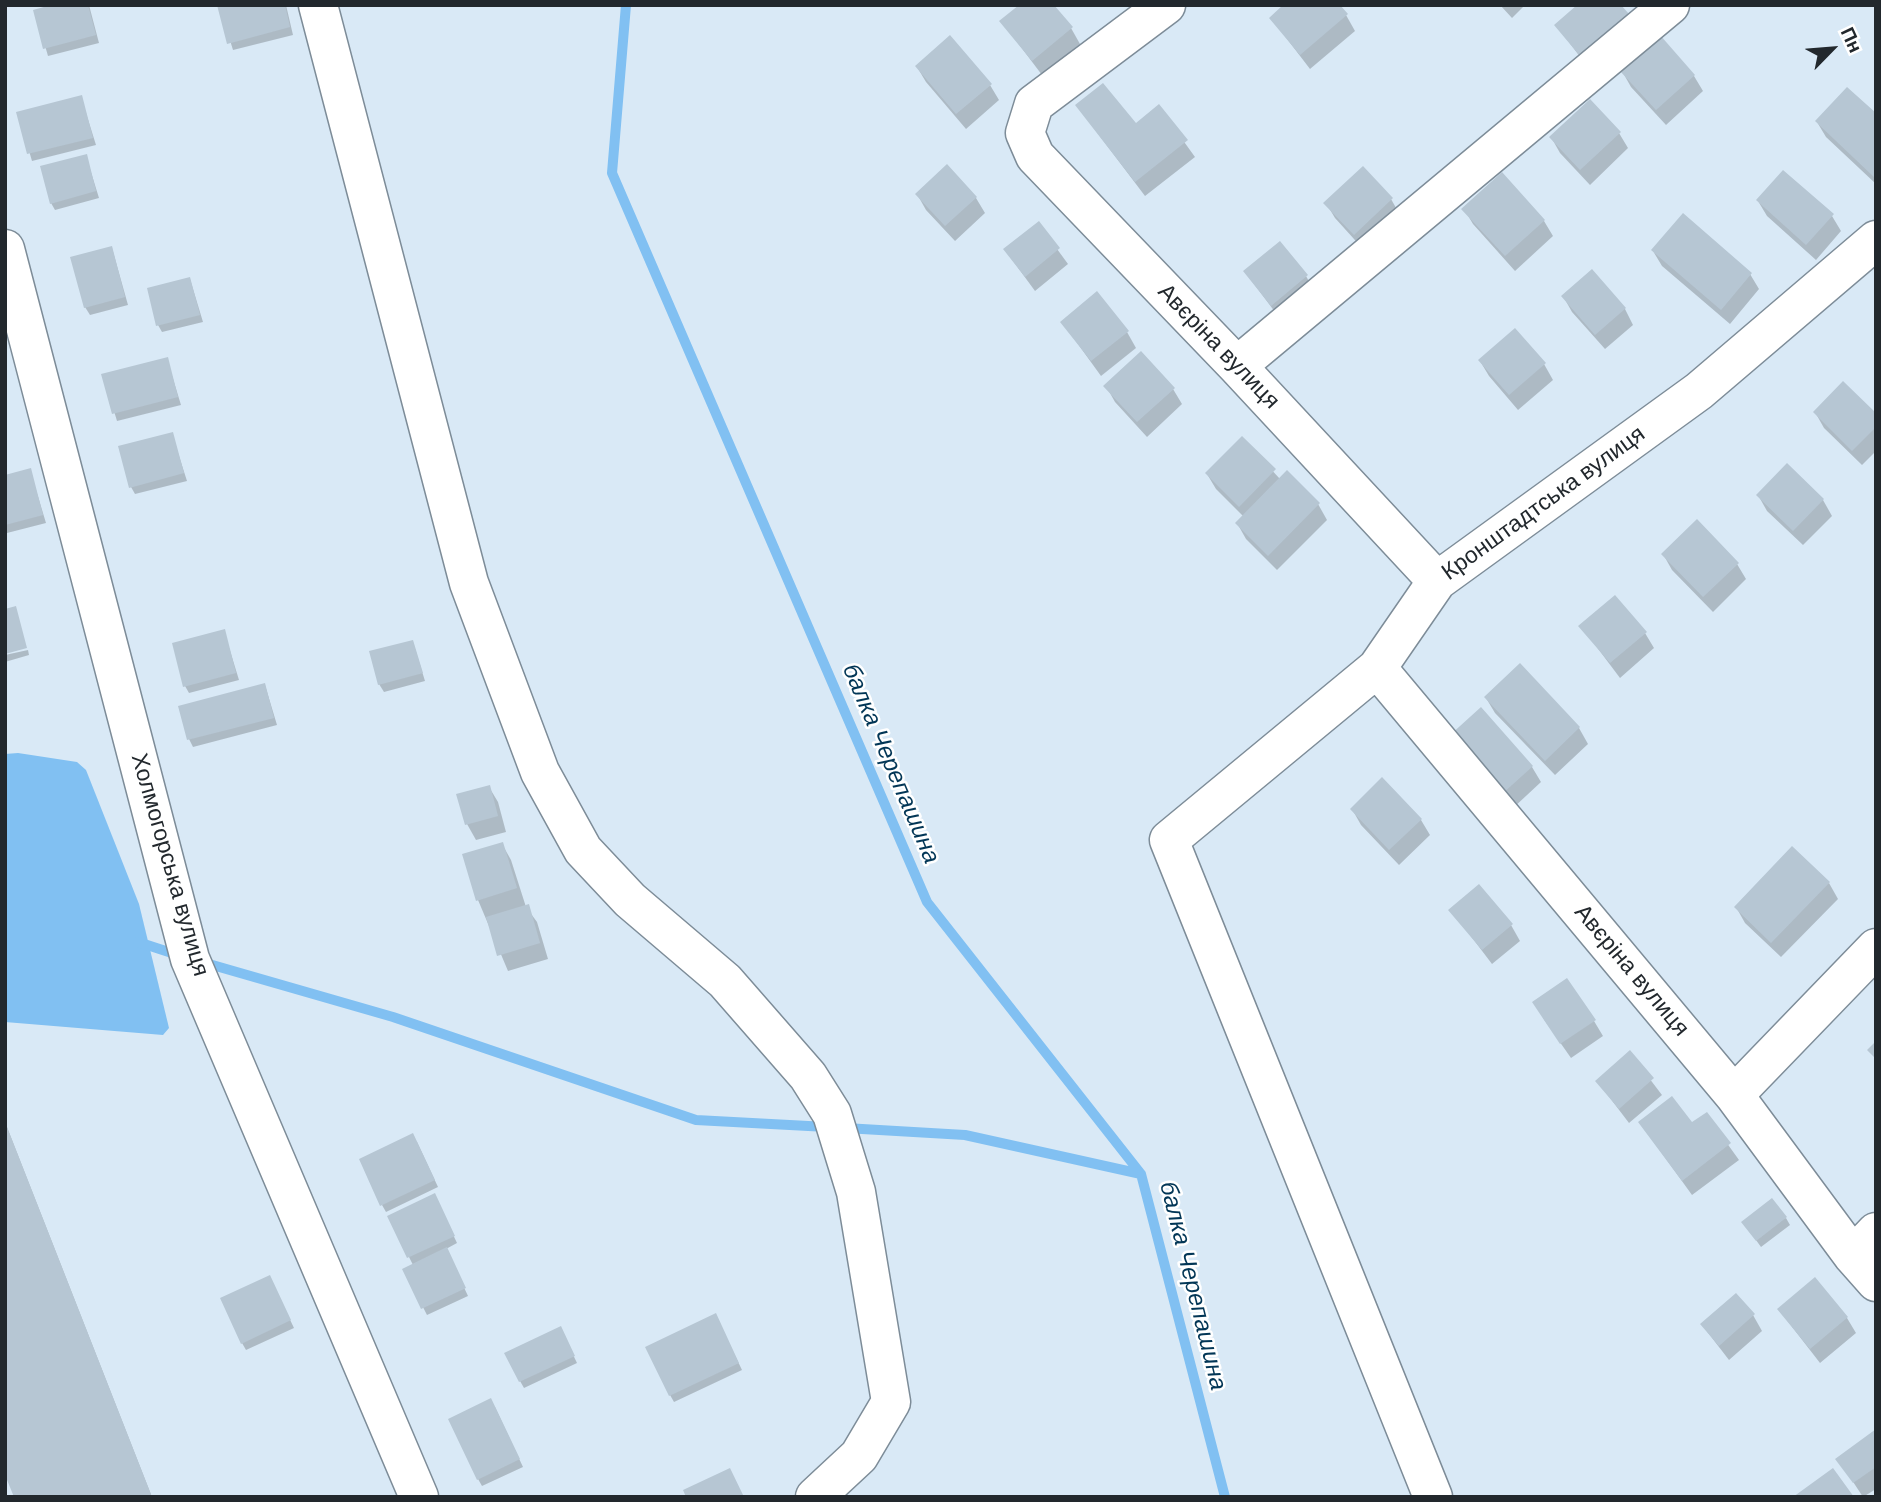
<!DOCTYPE html>
<meta charset="utf-8">
<style>
body{margin:0}
#map{position:relative;width:1881px;height:1502px;overflow:hidden;background:#d9e9f6;font-family:"DM Sans",sans-serif}
canvas{display:block}
.frame{position:absolute;inset:0;border:7px solid #22282d;pointer-events:none}
.north{position:absolute;left:1797px;top:14px;width:70px;height:70px;-webkit-text-stroke:5px #fff;paint-order:stroke;rotate:65deg;font-size:19px;font-weight:700;line-height:28px;text-align:center;color:#22282d}
.north::after{content:'';display:block;margin:auto;width:24px;height:32px;background:#22282d;clip-path:polygon(50% 0,100% 100%,50% 72%,0 100%)}
</style>
<div id="map">
<canvas width="1881" height="1502"></canvas>
<div class="frame"></div>
<div class="north">Пн</div>
</div>
<script>
const c = document.querySelector('canvas').getContext('2d');
c.lineJoin = 'round';
function fillPath(path, color) { c.fillStyle = color; c.fill(path, 'evenodd'); }
function trace(path, color, width, dash) { c.strokeStyle = color; c.lineWidth = width; c.lineCap = dash ? 'butt' : 'round'; c.setLineDash(dash || []); c.stroke(path); }
function write(font, color, halo, rows, align = 'center') {
  c.font = font + ' "DM Sans",sans-serif'; c.lineWidth = 5; c.setLineDash([]); c.textBaseline = 'middle'; c.strokeStyle = halo; c.fillStyle = color; for (const [text, x, y, turn = 0] of rows) {
    c.save(); c.translate(x, y); c.rotate((+turn || 0) * Math.PI / 180); c.textAlign = isNaN(turn) ? turn : align; if (halo) c.strokeText(text, 0, 0); c.fillText(text, 0, 0); c.restore();
  }
}
fillPath(new Path2D(`
 M18,753L77,762L86,770L139,904L169,1028L163,1035L5,1022V754Z`), '#81c0f2');
fillPath(new Path2D(`
 M58,5H89L99,43L48,56L35,11Z
 M219,5H286L293,35L233,50Z
 M1500,5H1525L1512,18Z
 M1346,15L1355,31L1310,69L1271,18Z
 M1627,15L1636,31L1590,70L1556,25Z
 M1002,22L1071,28L1080,44L1042,75Z
 M917,67L990,85L999,100L966,129L926,82Z
 M1622,71L1694,76L1703,91L1666,125L1631,87Z
 M81,97L96,145L32,161L18,113Z
 M1077,106L1135,126L1159,107L1195,157L1145,196Z
 M1876,116V184L1826,137L1817,122Z
 M1619,133L1628,148L1590,185L1560,153L1551,137Z
 M86,156L99,198L55,210L51,203Z
 M1502,174L1544,221L1553,236L1515,271L1473,224L1464,209Z
 M917,194L976,198L985,213L955,241L926,210Z
 M1391,199L1400,215L1363,249L1335,218L1326,203Z
 M1758,201L1832,216L1841,231L1816,260L1767,216Z
 M1038,223L1068,264L1035,291L1005,250Z
 M112,248L128,305L90,315L85,307Z
 M1653,251L1750,274L1759,289L1730,324L1662,266Z
 M1245,272L1306,276L1315,292L1281,320Z
 M190,279L203,322L162,332L158,325Z
 M1563,296L1625,309L1633,325L1605,349L1572,312Z
 M1062,322L1127,332L1136,348L1101,376Z
 M167,359L181,405L117,421L103,375Z
 M1480,361L1544,364L1553,380L1518,410L1489,376Z
 M1106,386L1173,389L1182,404L1147,437L1115,402Z
 M1815,412L1876,415V451L1862,465L1824,428Z
 M172,434L187,481L135,494L131,487Z
 M1242,438L1280,479L1318,504L1327,520L1277,570L1246,539L1237,523L1244,517L1216,489L1207,474Z
 M1787,466L1823,500L1832,516L1803,545L1767,511L1758,495Z
 M30,470L46,523L7,533L5,476Z
 M1663,554L1737,564L1746,579L1713,612L1672,570Z
 M1581,626L1645,633L1654,648L1620,678Z
 M224,631L239,680L189,693L185,686Z
 M413,642L425,681L384,692L379,684Z
 M28,650L29,655L5,662V655Z
 M265,685L277,725L193,747L189,739Z
 M1486,698L1579,728L1588,744L1555,775L1495,713Z
 M1460,752L1532,767L1541,782L1512,809Z
 M489,787L498,802L506,832L476,840L467,824Z
 M1352,809L1421,820L1430,835L1399,865L1361,825Z
 M502,844L511,860L526,907L537,922L548,959L508,971L478,900Z
 M1829,883L1838,899L1781,957L1745,923L1736,907Z
 M1451,910L1511,925L1520,941L1492,964Z
 M1543,1018L1594,1021L1603,1036L1571,1058Z
 M1630,1053L1662,1095L1629,1123L1597,1081Z
 M1706,1114L1739,1160L1692,1195L1640,1123L1692,1125Z
 M5,1122L152,1497H16L5,1470Z
 M417,1142L438,1187L386,1212L382,1205Z
 M438,1203L457,1243L446,1249L468,1296L427,1315L404,1270L413,1265L389,1217Z
 M1786,1218L1790,1225L1761,1247L1748,1229Z
 M273,1284L294,1328L246,1350L242,1343Z
 M1779,1310L1847,1318L1856,1333L1820,1363Z
 M1753,1315L1762,1331L1729,1360L1702,1325Z
 M719,1322L742,1370L674,1402L670,1395Z
 M564,1336L577,1363L524,1388L520,1381Z
 M495,1407L523,1467L482,1486L478,1479Z
 M1876,1431V1489L1863,1497L1838,1459Z`), '#0003');
trace(new Path2D(`
 M626,5L612,173L927,902L1141,1174L1225,1497
 M138,942L181,956
 M202,962L393,1017L696,1120L827,1127
 M845,1128L965,1135L1141,1174`), '#81c0f2', 10);
fillPath(new Path2D(`
 M51,5H88L96,35L43,49L33,10Z
 M217,5H285L290,27L227,44Z
 M1019,5H1054L1073,27L1032,61L999,21Z
 M1283,5H1340L1348,14L1300,55L1269,18Z
 M1577,5H1621L1629,14L1580,56L1554,25Z
 M950,35L992,84L956,114L915,66Z
 M1660,35L1695,75L1656,110L1620,71Z
 M1103,83L1136,123L1159,104L1188,140L1135,182L1075,105Z
 M1847,87L1876,113L1874,177L1815,121Z
 M82,95L93,138L27,154L16,112Z
 M1590,99L1621,132L1580,170L1549,137Z
 M87,154L96,191L50,204L40,166Z
 M947,164L977,197L945,226L915,194Z
 M1363,166L1393,198L1354,235L1323,203Z
 M1783,170L1834,214L1806,245L1756,200Z
 M1502,172L1545,220L1505,256L1461,209Z
 M1683,213L1752,273L1721,310L1651,250Z
 M1039,221L1060,248L1025,277L1003,249Z
 M1280,241L1308,275L1271,306L1243,271Z
 M112,246L125,297L84,308L70,257Z
 M1592,269L1626,308L1595,335L1561,296Z
 M190,277L200,315L156,326L147,288Z
 M1097,291L1129,331L1091,361L1060,322Z
 M1515,328L1546,363L1509,395L1478,360Z
 M1141,351L1175,388L1137,422L1103,386Z
 M168,357L178,397L112,414L101,374Z
 M1843,381L1876,413V427L1852,451L1813,412Z
 M173,432L184,473L129,488L118,446Z
 M1242,436L1276,469L1239,507L1205,473Z
 M1787,463L1824,499L1793,531L1756,495Z
 M31,468L43,515L5,525V475Z
 M1287,470L1320,503L1268,556L1235,523Z
 M1697,519L1739,563L1703,597L1661,554Z
 M1615,595L1647,632L1610,663L1578,626Z
 M16,606L27,648L5,654V609Z
 M225,629L236,673L183,687L172,643Z
 M413,640L423,673L378,685L369,651Z
 M1520,663L1580,727L1545,761L1484,697Z
 M265,683L274,718L187,740L178,706Z
 M1481,707L1533,766L1502,794L1449,736Z
 M1382,777L1422,819L1389,850L1350,809Z
 M490,785L498,816L465,825L456,794Z
 M503,842L517,888L476,901L462,854Z
 M1792,846L1830,882L1771,943L1734,907Z
 M1479,884L1513,924L1482,950L1448,910Z
 M529,904L540,943L497,956L486,917Z
 M1567,978L1596,1020L1560,1044L1532,1002Z
 M1876,1041V1059L1867,1050Z
 M1630,1050L1654,1078L1619,1109L1595,1081Z
 M1672,1096L1692,1122L1707,1112L1731,1143L1682,1181L1638,1122Z
 M5,1122L152,1497H14L5,1475Z
 M413,1133L435,1180L380,1206L359,1159Z
 M435,1193L455,1236L407,1258L387,1216Z
 M1772,1198L1787,1217L1756,1241L1741,1222Z
 M447,1247L466,1288L421,1309L402,1269Z
 M270,1275L291,1320L241,1344L220,1298Z
 M1815,1277L1848,1317L1810,1349L1777,1309Z
 M1736,1293L1755,1314L1719,1346L1700,1324Z
 M716,1313L739,1363L669,1396L645,1347Z
 M561,1326L575,1356L519,1382L504,1353Z
 M491,1398L520,1459L477,1480L448,1419Z
 M1876,1429V1467L1853,1483L1835,1459Z
 M730,1468L744,1497H686L683,1490Z
 M1833,1468L1854,1497H1793Z`), '#b6c6d3');
const minor = new Path2D(`
 M318,5L469,583L540,772L583,850L630,900L725,981L808,1076L832,1114L856,1192L891,1402L859,1456L815,1497
 M1166,5L1034,104L1025,133L1035,156L1237,366L1437,581
 M5,249L190,959L419,1497
 M1237,366L1670,5
 M1377,668L1734,1095L1853,1256L1876,1282
 M1734,1095L1876,948
 M1853,1256L1876,1232
 M1433,1497L1169,840L1377,668L1437,581L1699,391L1876,240`);
trace(minor, '#7d8c98', 41);
trace(minor, '#fff', 38);
write('23px', '#22282d', '#fff', [
 ["Авєріна вулиця",1218,347,46],
 ["Кронштадтська вулиця",1544,504,-36],
 ["Холмогорська вулиця",169,865,74],
 ["Авєріна вулиця",1631,971,50]
]);
write('italic 24px', '#023656', '#fff', [
 ["балка Черепашина",890,764,67],
 ["балка Черепашина",1192,1286,76]
]);
</script>
